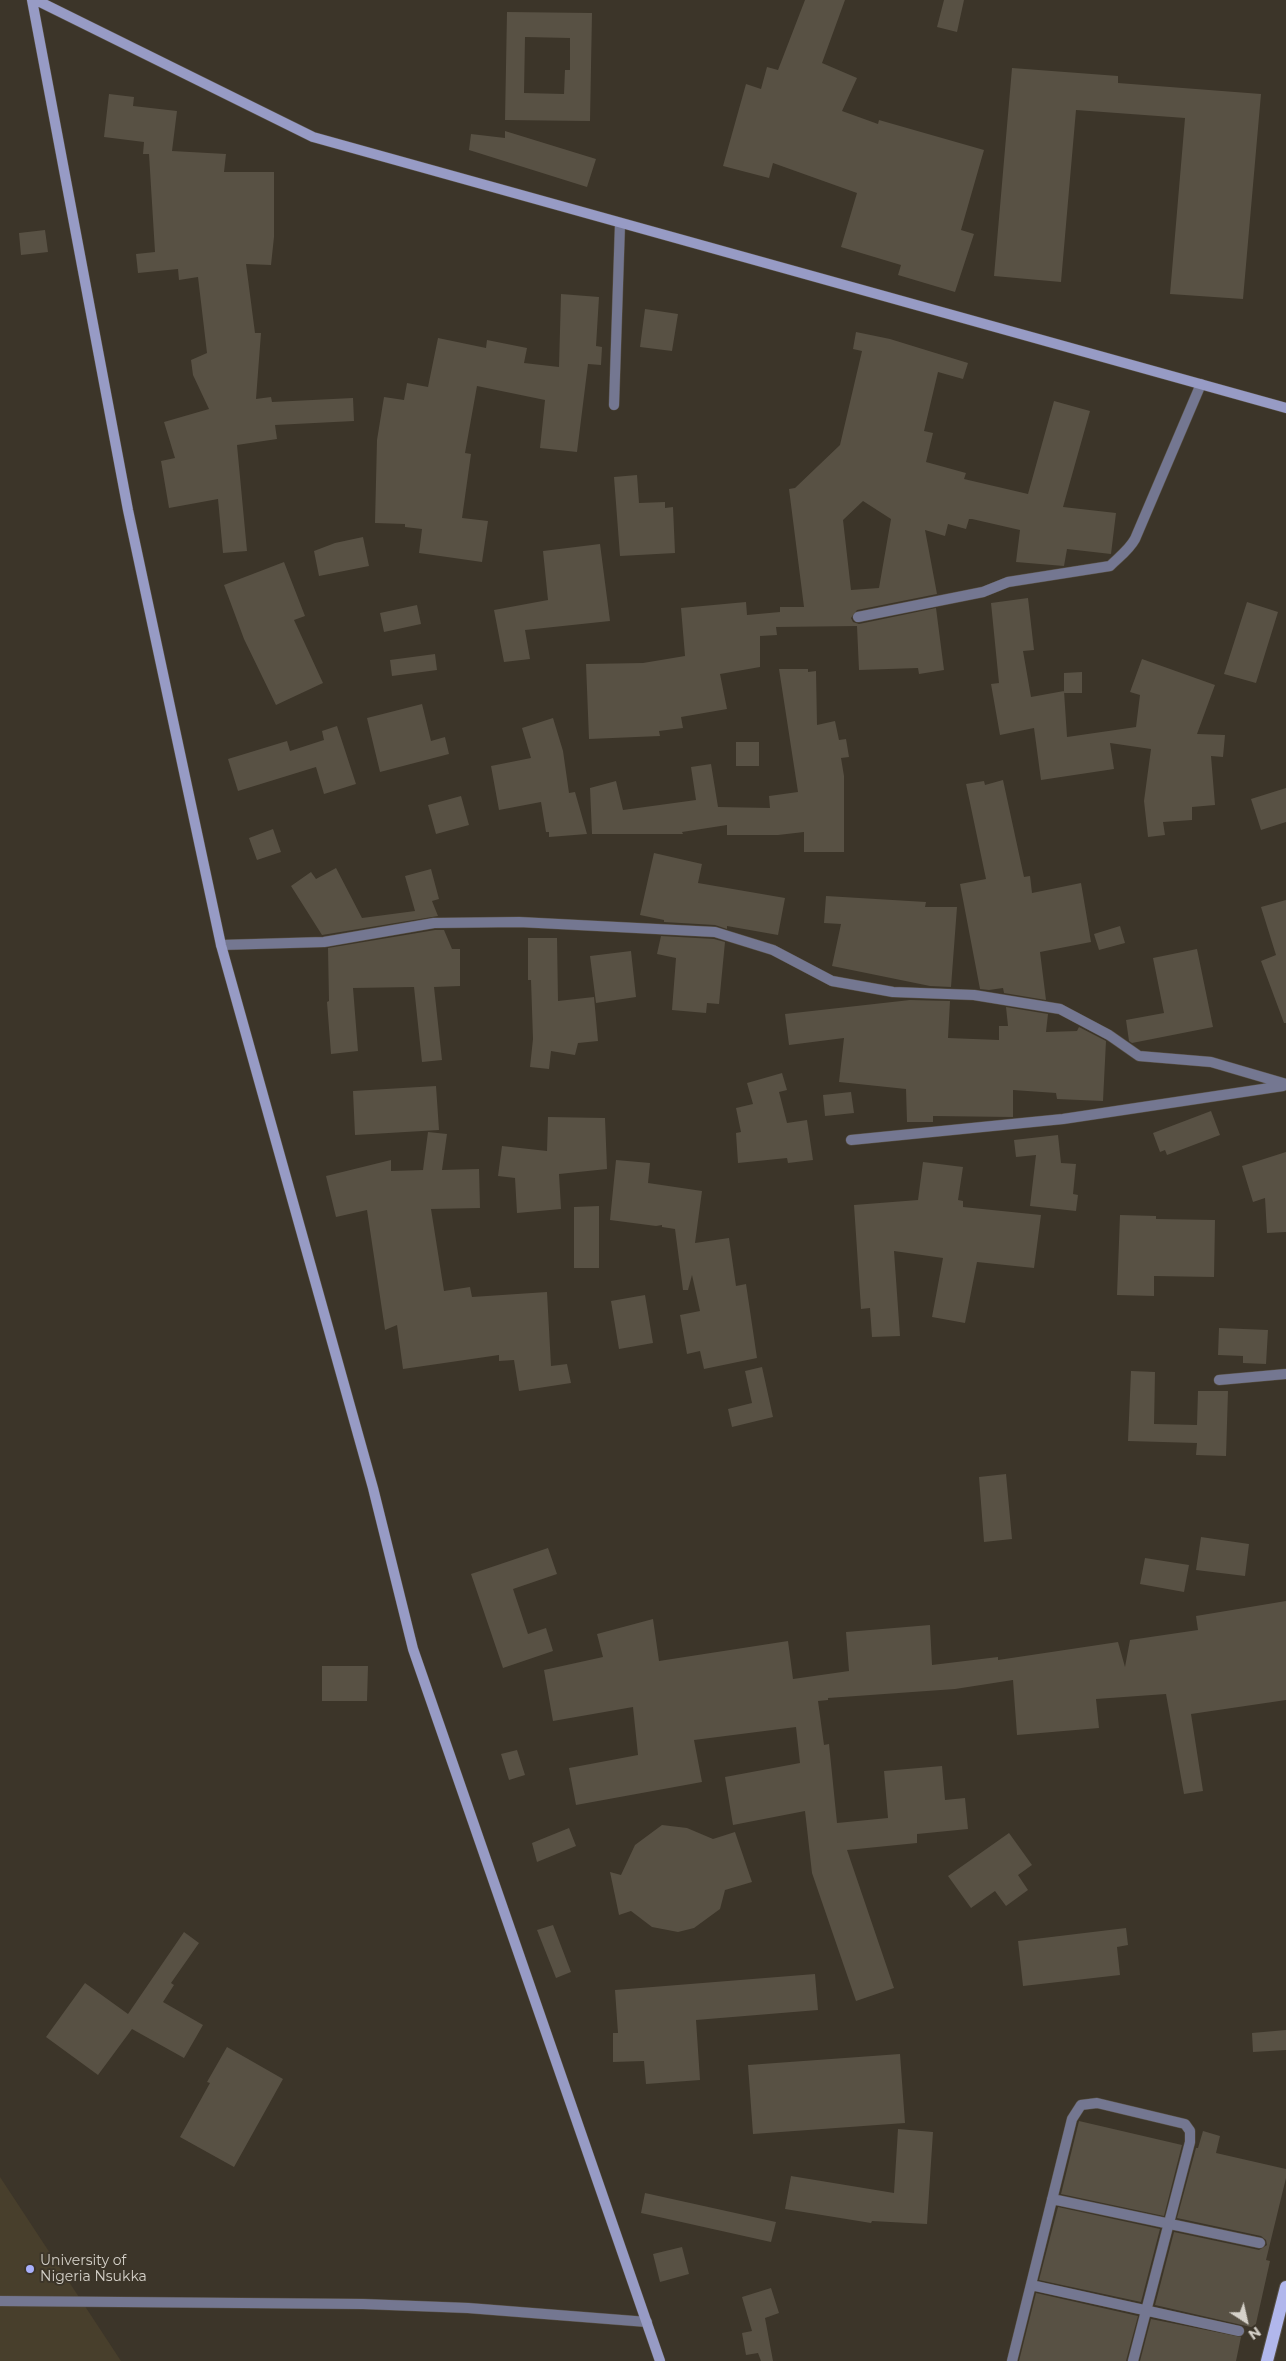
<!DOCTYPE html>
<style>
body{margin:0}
#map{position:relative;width:1286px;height:2361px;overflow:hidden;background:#3c3529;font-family:Montserrat,sans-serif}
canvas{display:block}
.north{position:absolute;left:1221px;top:2296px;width:50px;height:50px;-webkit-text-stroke:4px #3c3529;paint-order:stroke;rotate:145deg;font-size:14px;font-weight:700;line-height:20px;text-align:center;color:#d5d1c9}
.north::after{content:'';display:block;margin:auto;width:18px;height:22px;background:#d5d1c9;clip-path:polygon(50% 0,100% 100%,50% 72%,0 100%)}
</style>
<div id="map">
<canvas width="1286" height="2361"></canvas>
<div class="north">N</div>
</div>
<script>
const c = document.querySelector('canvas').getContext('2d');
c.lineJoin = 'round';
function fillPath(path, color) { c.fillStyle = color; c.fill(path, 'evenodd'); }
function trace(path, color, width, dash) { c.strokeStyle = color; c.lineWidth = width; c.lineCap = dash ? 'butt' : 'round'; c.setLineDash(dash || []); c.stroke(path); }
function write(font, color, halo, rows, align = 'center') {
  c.font = font + ' Montserrat,sans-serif'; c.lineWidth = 4; c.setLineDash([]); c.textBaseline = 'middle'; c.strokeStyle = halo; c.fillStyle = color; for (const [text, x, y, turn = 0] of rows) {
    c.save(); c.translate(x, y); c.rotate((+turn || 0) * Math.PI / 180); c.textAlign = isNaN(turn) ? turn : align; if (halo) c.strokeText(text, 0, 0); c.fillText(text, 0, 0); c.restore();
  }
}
fillPath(new Path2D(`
 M0,2177L121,2361H0Z`), '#483f2c');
fillPath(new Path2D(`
 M805,0H845L822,63L857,78L842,111L878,124L879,120L984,150L961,230L974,234L955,292L898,275L901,265L841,247L857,193L773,163L769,178L723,166L746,84L761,89L767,67L778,70Z
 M944,0H964L957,32L937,27Z
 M507,12L592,13L590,121L505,120ZM525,37L570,38V70H565L564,94L524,93Z
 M1012,68L1118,76V83L1261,94L1243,299L1170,294L1185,118L1076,110L1061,282L994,276Z
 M109,94L134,97L133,106L177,111L172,151L226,154L224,172H274V237L271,265L246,264L255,333H261L256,399L271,397L272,402L353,398L354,421L275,425L277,439L237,445L247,551L223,553L218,499L169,508L161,461L175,458L164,422L209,409L193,375L191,360L207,353L198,277L179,280L178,269L138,273L136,254L155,252L149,154H143L144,142L104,137Z
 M505,131L596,159L587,187L469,150L471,134L505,138Z
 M45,230L48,252L21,255L19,233Z
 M561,294L599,297L596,346L602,347L601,365L588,364L577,452L540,448L545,400L477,386L465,453L471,454L462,518L488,521L482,562L419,553L422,529L405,527V524L375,523L377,440L384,397L404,400L407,383L428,387L438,338L486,348L487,340L527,348L524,363L559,367Z
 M645,309L678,314L672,351L640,347Z
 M856,332L890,339L968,363L963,379L938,372L924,431L933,433L926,462L966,473L964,479L1028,494L1054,401L1090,411L1063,507L1116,513L1111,554L1067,549L1064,566L1016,562L1020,530L972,519H969L966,529L948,524L945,536L925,530L937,594L857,610L851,618L853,622L859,624L936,608L944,670L919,674L918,668L859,670L857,626L776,627L777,635L760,636V667L720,674L727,709L681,717L683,728L659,731L660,736L589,739L586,664L643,663L685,656L681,608L746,602L747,615L780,612V607H804L789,489L795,488L840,445L862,351L853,349ZM863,501L891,519L879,588L851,590L843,520Z
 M637,475L639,503L665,502V508L673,507L675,553L620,556L614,477Z
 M363,537L369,566L319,576L314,551L335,543Z
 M600,544L610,621L525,630L530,659L504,662L494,610L548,600L543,551Z
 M284,562L305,616L294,620L323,683L276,705L244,639L224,585Z
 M1028,598L1034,650L1023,651L1031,697L1064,691L1067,737L1136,727L1140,695L1130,692L1142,659L1215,685L1197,734L1225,735L1223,757L1211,756L1215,805L1192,807V820L1163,822L1165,835L1148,837L1144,801L1151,749L1110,743L1114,769L1041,780L1034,728L1000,735L991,684L999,683L991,603Z
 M1247,602L1278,612L1256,683L1224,674Z
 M417,605L421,624L384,632L380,613Z
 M435,654L437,670L392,676L390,660Z
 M779,669H808V672L816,671L817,725L835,721L839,740L846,739L849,757L841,758L844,776V852H804V832L778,835H727V825L682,832L683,834H592L590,788L616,781L623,810L696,800L691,767L711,764L718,807L770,808L769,796L798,792Z
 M1082,672V693H1064V673Z
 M422,704L431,741L445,737L449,754L380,772L367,718Z
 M553,718L563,751L569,793L575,792L587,834L549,837V832H546L541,802L499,810L491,766L531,758L522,728Z
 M337,726L356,784L324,794L316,767L238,791L228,759L287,741L290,751L324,740L322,731Z
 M736,742H759V766H736Z
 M1003,780L1024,877L1030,876L1032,893L1081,883L1091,942L1040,952L1046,1000L1004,993L1003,988L989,990L980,989L960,884L986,879L966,784L984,781L985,785Z
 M1286,788V822L1261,830L1251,799Z
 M461,796L469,825L436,834L428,805Z
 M273,829L281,852L257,860L249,838Z
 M654,853L702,864L698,883L785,898L778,935L727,926V929L715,925L664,922V920L640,915Z
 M336,868L362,918L415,911L405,876L431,869L439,899L432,901L438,916L322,935L291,886L311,872L316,879Z
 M826,896L926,902L925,907H957L951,987L930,986L832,966L841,924L824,923Z
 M1286,900V1023H1284L1261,961L1276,955L1261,907Z
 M1120,926L1125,943L1099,950L1094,934Z
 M435,930H444L452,949H460V986L434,987L442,1060L422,1062L414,987L353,988L358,1051L331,1054L327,1002L329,1001L328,948Z
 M661,936L714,939L725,942L719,1004L707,1003L706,1013L672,1010L676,958L657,954Z
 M528,938H557L558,1001L594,997L598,1041L578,1043L575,1055L551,1051L549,1069L530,1067L533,1039L531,980H528Z
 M1197,949L1213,1027L1132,1043L1129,1041L1126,1020L1164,1013L1153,958Z
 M631,951L636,997L596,1003L590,956Z
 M910,1000L950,1001L948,1038L999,1040V1026H1008L1006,1007L1048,1014L1046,1032L1077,1031L1079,1027L1106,1041L1103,1101L1057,1099L1056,1093L1013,1090V1117L933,1116V1122H907L906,1089L839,1082L844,1038L789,1045L785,1014Z
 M782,1073L787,1090L779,1092L787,1123L807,1120L813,1160L788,1163L787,1158L738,1163L736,1133L741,1132L736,1108L753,1104L747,1083Z
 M436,1086L439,1130L355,1135L353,1091Z
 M851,1092L854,1113L825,1116L823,1095Z
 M1211,1111L1220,1135L1167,1155L1165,1150L1160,1152L1153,1133Z
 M548,1117L605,1118L607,1169L559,1174L561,1209L517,1213L515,1178L498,1176L502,1146L547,1151Z
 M428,1132L447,1134L442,1170L479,1169L480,1208L431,1209L444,1291L470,1287L472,1297L547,1292L551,1366L567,1364L571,1383L519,1391L514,1360L499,1361V1355L403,1369L397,1325L385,1330L367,1210L336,1217L326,1176L391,1160V1171L423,1170Z
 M1058,1135L1061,1163L1076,1164L1073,1194L1078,1195L1076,1211L1030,1206L1036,1155L1016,1157L1014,1140Z
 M1286,1152V1232L1267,1233L1265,1198L1253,1202L1242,1166Z
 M616,1160L650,1163L648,1183L702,1191L695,1243L729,1238L736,1286L746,1284L757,1358L704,1369L700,1351L687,1354L680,1315L700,1311L692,1275L688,1290H683L675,1229L662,1227V1225L656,1226L610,1220Z
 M923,1162L963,1167L958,1200L963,1201V1207L1041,1215L1034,1268L977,1262L965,1323L932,1317L943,1258L894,1251L900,1336L872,1337L870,1308L861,1309L854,1205L918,1200Z
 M599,1206V1268H574V1207Z
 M1120,1215L1156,1216V1219L1215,1220L1214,1277L1154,1276V1296L1117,1295Z
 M645,1295L653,1343L619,1349L611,1301Z
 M1219,1328L1268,1330L1266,1364L1243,1363V1356L1218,1355Z
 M762,1367L773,1417L732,1427L728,1409L752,1403L745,1371Z
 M1131,1371L1155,1372L1154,1424L1197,1425L1198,1391H1228L1226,1456L1196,1455L1197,1443L1128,1441Z
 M1006,1474L1012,1539L984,1542L979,1477Z
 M1201,1537L1249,1544L1245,1576L1196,1570Z
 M548,1548L557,1574L513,1589L528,1634L546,1628L553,1651L503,1668L471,1574Z
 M1145,1558L1189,1565L1184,1592L1140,1584Z
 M1286,1601V1700L1191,1714L1203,1791L1184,1794L1166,1694L1096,1699L1099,1728L1017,1735L1013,1680L955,1689L828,1698V1700L818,1701L824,1745L829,1744L837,1823L888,1818L884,1771L942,1766L945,1800L965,1798L968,1829L917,1834V1843L847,1850L894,1988L856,2001L812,1873L805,1811L733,1825L725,1777L800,1763L796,1727L694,1740L702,1782L576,1805L569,1768L638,1755L633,1707L553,1721L544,1670L603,1657L597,1634L653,1619L659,1661L788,1641L793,1679L849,1671L846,1632L930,1625L932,1665L998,1657V1660L1118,1642L1125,1667L1130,1640L1198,1630L1196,1616Z
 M322,1666H368L367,1701H322Z
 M517,1750L525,1775L509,1780L501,1754Z
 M662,1825L687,1828L713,1839L735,1832L752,1882L725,1890L720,1909L694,1928L678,1932L652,1927L631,1911L619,1915L610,1872L621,1875L635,1845Z
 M569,1828L576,1846L537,1862L532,1843Z
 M1009,1833L1032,1865L1018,1875L1028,1890L1006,1906L995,1891L971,1908L948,1876Z
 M553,1925L571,1972L556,1978L537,1930Z
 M1126,1928L1128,1945L1117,1947L1120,1975L1023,1986L1018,1941Z
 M184,1932L199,1943L171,1983L174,1985L163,2002L203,2025L184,2058L132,2029L98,2075L46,2037L85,1983L128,2014Z
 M815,1974L818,2010L696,2020L700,2080L646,2084L644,2061L613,2062V2033H618L615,1990Z
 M1286,2030V2050L1253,2052L1252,2033Z
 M227,2047L283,2079L234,2167L180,2137L210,2083L207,2082Z
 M900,2054L905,2123L753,2134L748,2065Z
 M1079,2121L1182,2145L1164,2216L1061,2194Z
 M898,2129L933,2132L927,2224L872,2221L871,2223L785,2209L791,2176L894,2193Z
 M1203,2131L1220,2136L1216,2153L1286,2169V2178L1266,2260L1270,2261L1255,2328L1155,2305L1174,2232L1259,2250L1267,2245L1266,2240L1261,2236L1177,2218L1196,2148H1198Z
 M645,2193L776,2222L771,2242L641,2213Z
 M1058,2207L1160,2229L1141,2302L1039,2280Z
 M682,2247L689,2274L660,2282L653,2254Z
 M771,2288L779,2313L765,2318L773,2361H761L758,2353L746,2355L742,2333L752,2331L742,2297Z
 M1036,2293L1138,2316L1126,2361H1019Z
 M1151,2319L1241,2337L1236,2361H1140Z`), '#585144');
const street = new Path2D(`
 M614,405L620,224
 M858,617L983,592L1008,582L1110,566C1119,557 1129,550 1135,539L1201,384
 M221,945L324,942L434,923L519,922L715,932L773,950L832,981L893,992L974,995L1060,1009L1109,1035L1139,1056L1211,1062L1286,1084
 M851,1140L1063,1119L1283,1086
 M1219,1380L1286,1374
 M1052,2199L1260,2243
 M1031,2285L1239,2331
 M0,2301L363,2304L468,2308L647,2322
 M1012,2361L1072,2119L1081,2105L1097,2103L1185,2124L1190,2131V2142L1133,2361`);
const secondary = new Path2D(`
 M32,0L128,510L221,945L373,1488L413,1649L660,2361
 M36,0L313,137L1286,408`);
const primary = new Path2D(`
 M1267,2361L1286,2287`);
trace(street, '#585146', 11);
trace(secondary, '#585146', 11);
trace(primary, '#585146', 14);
trace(street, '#747791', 10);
trace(secondary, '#979bc5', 10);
trace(primary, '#b1b7ec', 12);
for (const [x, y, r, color] of [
 [30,2269,5,"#a9b0fc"]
]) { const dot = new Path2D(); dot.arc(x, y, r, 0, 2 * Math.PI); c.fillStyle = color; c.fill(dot); trace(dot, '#3c3529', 2); }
write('14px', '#d5d1c9', '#3c3529', [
 ["University of",40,2261],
 ["Nigeria Nsukka",40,2277]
], 'left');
</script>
